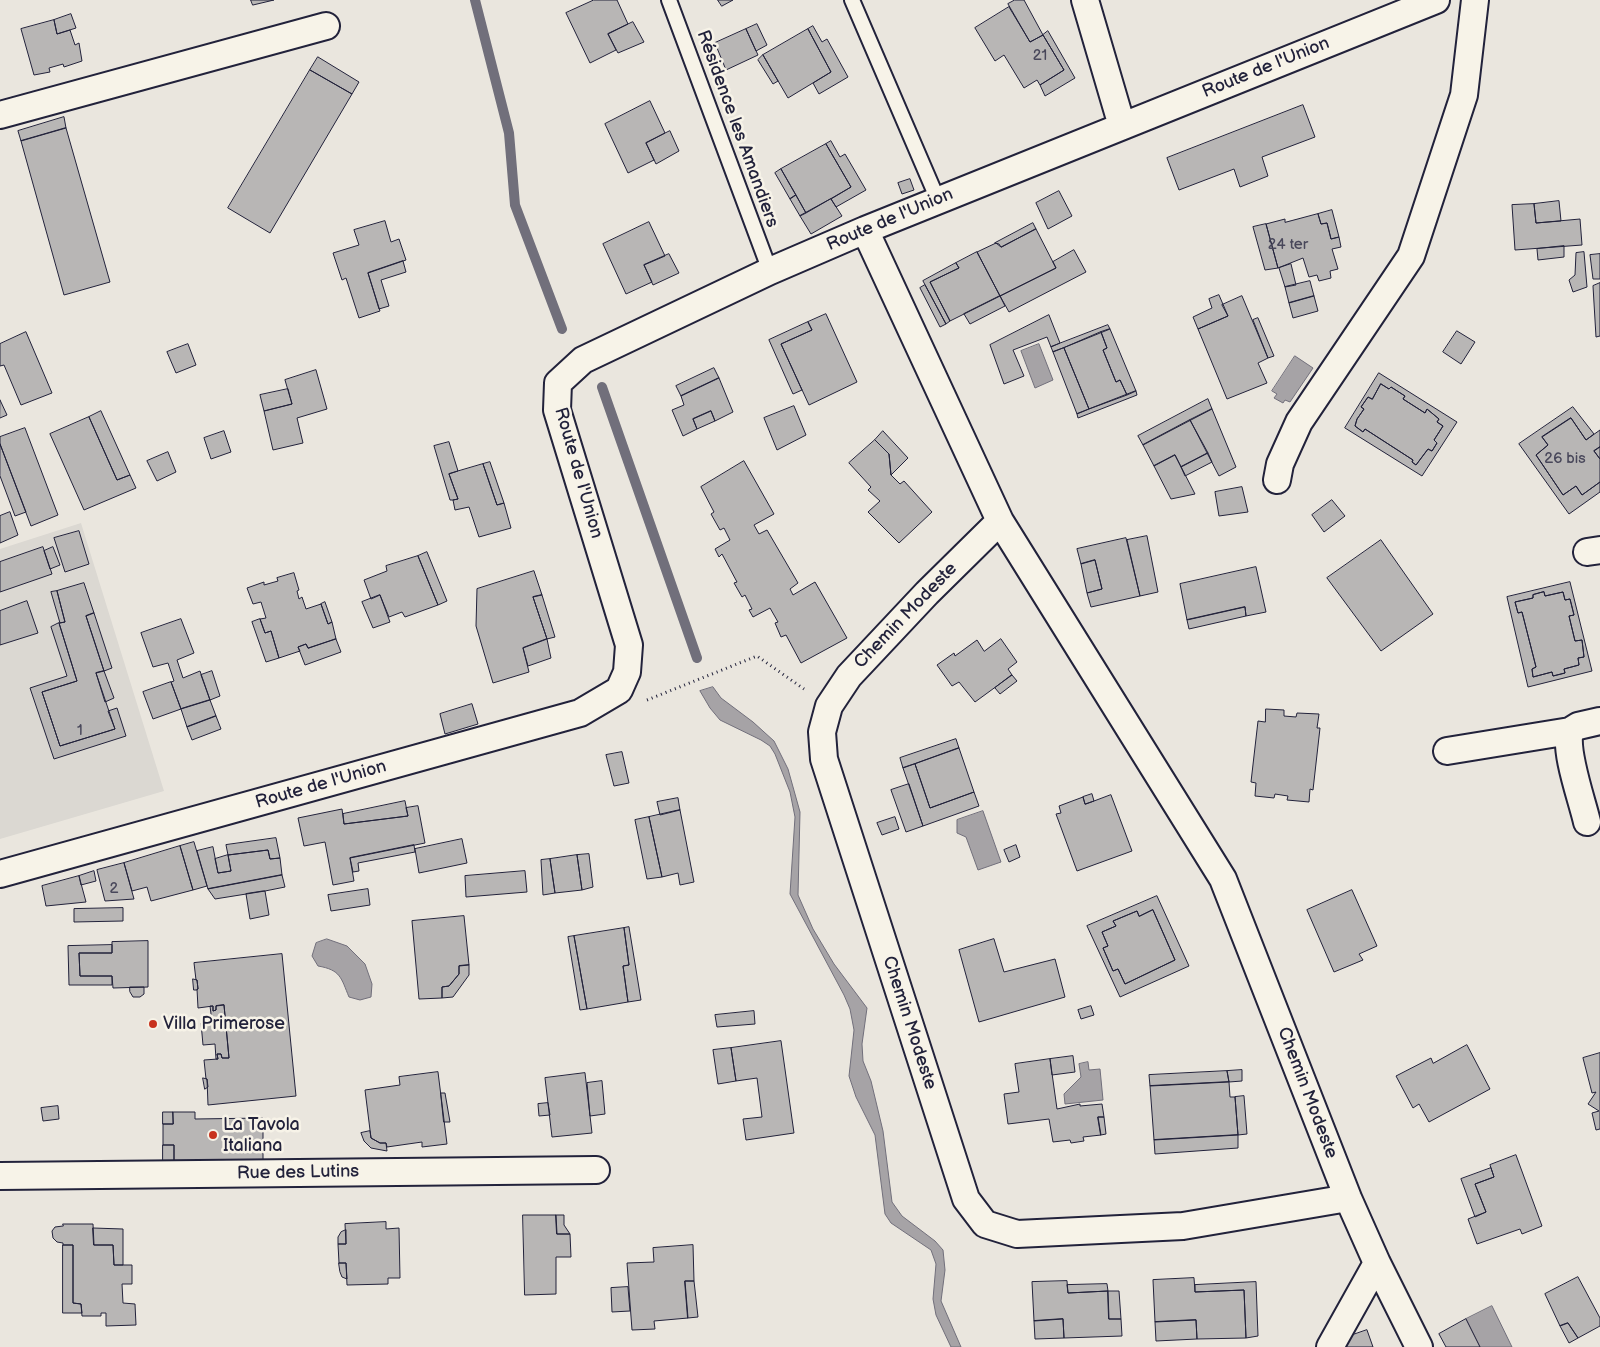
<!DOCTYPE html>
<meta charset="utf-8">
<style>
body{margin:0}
canvas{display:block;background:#eae6de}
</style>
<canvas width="1600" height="1347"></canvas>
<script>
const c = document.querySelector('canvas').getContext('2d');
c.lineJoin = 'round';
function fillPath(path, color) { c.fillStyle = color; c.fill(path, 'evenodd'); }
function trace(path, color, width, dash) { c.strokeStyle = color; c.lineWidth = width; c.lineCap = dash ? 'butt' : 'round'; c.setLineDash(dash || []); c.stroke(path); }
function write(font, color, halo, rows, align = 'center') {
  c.font = font + ' "Balsamiq Sans",sans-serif'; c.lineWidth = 5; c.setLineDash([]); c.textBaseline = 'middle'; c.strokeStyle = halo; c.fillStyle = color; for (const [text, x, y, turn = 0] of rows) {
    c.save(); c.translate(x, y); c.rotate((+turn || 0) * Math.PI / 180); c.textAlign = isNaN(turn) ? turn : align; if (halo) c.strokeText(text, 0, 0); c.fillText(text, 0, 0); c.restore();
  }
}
fillPath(new Path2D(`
 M81,523L164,791L0,839V549Z`), '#dbd8d2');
const water = new Path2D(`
 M1039,344L1053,380L1035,388L1021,351Z
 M1295,356L1313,368L1290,402L1285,400L1283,403L1274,398L1277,394L1272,391Z
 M713,687L721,698L753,722L774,741L788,769L800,812L798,895L813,929L834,964L867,1008L862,1044L863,1061L871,1081L883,1131L892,1202L902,1216L935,1241L943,1250L945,1270L941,1301L961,1347H951L936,1315L933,1299L936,1264L931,1250L891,1223L885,1214L875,1135L856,1097L849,1076L854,1030L850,1009L844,995L790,894L795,817L790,792L775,754L770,746L761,740L720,720L710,708L700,691Z
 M983,811L1001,862L978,870L966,837L957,833V820Z
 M327,939L347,946L365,964L372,984L371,997L360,1000L349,997C341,978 341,970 318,966L312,956L316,943Z
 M1088,1062L1089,1070L1100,1069L1103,1100L1065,1104L1064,1094L1081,1077L1079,1064Z
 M1492,1306L1512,1347H1480L1466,1319Z`);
fillPath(water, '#a6a3a6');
trace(water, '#716f7b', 1);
trace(new Path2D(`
 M475,0L509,133L515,205L562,329
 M602,387L697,658`), '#716f7b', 10);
const building = new Path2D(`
 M251,0H274L253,5Z
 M594,0H617L628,24L608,34L616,50L590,63L566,13Z
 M718,0H733L722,6Z
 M1015,0H1024L1043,35L1030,42L1008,4Z
 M1009,7L1030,42L1043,35L1064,70L1040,85L1037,80L1024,88L1004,55L995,61L975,28Z
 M71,14L76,28L57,34L54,20Z
 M54,20L57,34L70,30L75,45L79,43L82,61L64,67L63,64L49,68L50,72L34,75L21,29Z
 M633,22L644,42L618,53L608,34Z
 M757,24L767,45L756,51L746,29Z
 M813,26L822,42L827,39L848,77L819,94L813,83L831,72L808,29Z
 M746,29L758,55L726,70L715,43Z
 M808,29L831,72L788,98L763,55Z
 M1048,31L1075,78L1045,96L1040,85L1064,70L1043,35Z
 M763,55L778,81L773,84L758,60Z
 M318,57L359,82L352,94L310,70Z
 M310,70L352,94L270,233L228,208Z
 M650,101L665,133L646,143L654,160L628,173L605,124Z
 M1303,105L1315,137L1262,157L1268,176L1240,187L1234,169L1179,190L1167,158Z
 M64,117L66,128L21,141L18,131Z
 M66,128L110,282L64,295L21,141Z
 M670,131L679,151L656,164L646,143Z
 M831,141L840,157L845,154L866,190L836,207L831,199L851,187L826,144Z
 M826,144L851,187L806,213L781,169Z
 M781,169L796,195L790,199L775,173Z
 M910,179L914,190L902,194L898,183Z
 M1059,191L1072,216L1048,229L1036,203Z
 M796,195L806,213L800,216L790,199Z
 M831,199L842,216L811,234L800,216Z
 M1559,201L1561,221L1536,223L1534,204Z
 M1534,204L1536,223L1580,219L1582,245L1515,250L1512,205Z
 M1332,210L1339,237L1331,239L1327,223L1321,224L1318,214Z
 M1318,214L1321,224L1327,223L1331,239L1339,237L1341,247L1332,249L1338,269L1330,271L1331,278L1319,281L1317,275L1309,277L1303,258L1278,268L1266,224L1285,219V222Z
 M385,221L391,242L399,239L406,260L368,273L380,311L359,318L346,278L342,280L333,253L359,245L354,230Z
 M649,222L665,256L644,265L652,282L626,294L603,244Z
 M1033,223L1036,229L1001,247L999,244L995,243Z
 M1266,224L1278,268L1265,270L1253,227Z
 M1036,229L1056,268L1000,296L977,252L996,243L1001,247Z
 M1564,246V257L1538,260L1537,249Z
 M1074,250L1086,272L1009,312L1000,296L1056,268L1053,262Z
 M977,252L1000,296L950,321L930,282L959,268L956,263Z
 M1584,252L1587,287L1573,292L1569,280L1575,275L1576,253Z
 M669,254L679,273L653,285L644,265Z
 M1600,254V279H1593L1590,255Z
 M403,261L406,272L381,280L389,306L379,309L368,273Z
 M956,263L959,268L930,282L950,321L946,324L923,281Z
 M1291,264L1296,285L1285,287L1279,268Z
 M1310,281L1314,296L1289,303L1285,287Z
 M1600,283V336L1596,337L1593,286Z
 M925,285L946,324L940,327L920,288Z
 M1219,295L1228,316L1198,329L1193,317L1212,308L1209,299Z
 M1000,296L1005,306L970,324L964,314Z
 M1242,296L1268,358L1258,363L1267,383L1227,399L1198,329L1228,316L1222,305Z
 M1314,296L1318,311L1293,318L1289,303Z
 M826,314L857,382L809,405L781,344L812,330L808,322Z
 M1049,315L1060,343L1051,347L1047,337L1013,350L1024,376L1004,384L990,345Z
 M1258,318L1274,356L1268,358L1253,320Z
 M808,322L812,330L781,344L802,390L793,394L769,340Z
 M1108,325L1110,329L1053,352L1051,347Z
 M1110,329L1136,391L1127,395L1120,380L1116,382L1103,350L1107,348L1101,332Z
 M1457,331L1475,342L1461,364L1443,352Z
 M26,332L52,393L21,405L4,365L0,366V344Z
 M1101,332L1107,348L1103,350L1116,382L1120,380L1127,395L1089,409L1064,348Z
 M188,344L196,365L176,373L167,352Z
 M1064,348L1089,409L1077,414L1053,352Z
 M714,368L719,378L681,396L676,386Z
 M316,370L327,409L297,418L303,443L273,450L264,411L292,404L285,380Z
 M1379,373L1457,422L1422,476L1345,428ZM1381,384L1389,389L1391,387L1405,396L1403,399L1425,413L1427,409L1439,419L1437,422L1443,426L1434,440L1437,443L1432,451L1428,449L1416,465L1412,462L1413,460L1365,429L1363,432L1355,426L1357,419L1364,409L1361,407L1368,397L1372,399Z
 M719,378L733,412L715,421L711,411L693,419L697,429L683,436L672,410L684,405L681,396Z
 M1381,384L1389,389L1391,387L1405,396L1403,399L1425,413L1427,409L1439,419L1437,422L1443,426L1434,440L1437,443L1432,451L1428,449L1416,465L1412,462L1413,460L1365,429L1363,432L1355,426L1357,419L1364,409L1361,407L1368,397L1372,399Z
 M288,389L292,404L264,411L260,395Z
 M1136,391L1137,395L1078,418L1077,414Z
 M1208,399L1212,409L1143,445L1138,436Z
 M0,400L7,415L0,418Z
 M794,406L806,435L777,450L764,418Z
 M1573,407L1594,434L1586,440L1571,418L1542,437L1548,445L1536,455L1563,495L1576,486L1582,495L1600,482V492L1569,514L1519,444Z
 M1212,409L1236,467L1219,476L1190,420Z
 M101,411L130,475L117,480L89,417Z
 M711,411L715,421L697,429L693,419Z
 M89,417L117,480L130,475L136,488L84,510L50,434Z
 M1571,418L1586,440L1600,430V447L1594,451L1600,459V482L1582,495L1576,486L1563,495L1536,455L1548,445L1542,437Z
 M1190,420L1208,453L1181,467L1175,455L1154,466L1143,445Z
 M25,428L58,515L31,526L0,444V437Z
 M224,431L231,452L211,459L204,438Z
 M883,431L908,458L891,475L889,454L875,440Z
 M875,440L889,454L891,475L900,484L904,481L932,512L899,543L868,512L880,501L868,490L871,487L849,463Z
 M449,442L458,471L449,474L458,499L453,500H450L434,446Z
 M0,444L26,512L15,516L0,476Z
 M1600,447V459L1594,451Z
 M168,452L176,472L157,481L147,461Z
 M1208,453L1212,462L1185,476L1181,467Z
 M1175,455L1195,494L1171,499L1154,466Z
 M744,461L774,514L754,525L759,534L767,530L798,583L790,589L793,595L815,582L847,638L801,663L786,635L781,637L775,623L778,622L770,608L753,617L749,610L752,609L745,595L742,597L734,583L737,582L722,554L719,557L715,549L730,540L724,528L720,530L711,514L714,512L701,487Z
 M490,462L504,503L497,505L483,464Z
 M483,464L497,505L504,503L511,528L479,537L469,507L455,510L453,500L458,499L449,474Z
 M1242,487L1248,512L1219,516L1215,492Z
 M1332,500L1345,516L1324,532L1312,515Z
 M10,512L18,535L0,543V516Z
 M79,531L89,564L65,572L54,538Z
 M1147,536L1158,592L1140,596L1127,540Z
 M1126,538L1140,596L1091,607L1087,593L1102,589L1095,560L1081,564L1077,549Z
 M1381,540L1433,614L1381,651L1327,578Z
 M43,547L52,574L0,592V562Z
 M53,547L60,565L50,569L44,551Z
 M427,552L447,601L438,605L418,556Z
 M418,556L438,605L405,617L402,612L389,617L380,595L371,599L364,580L387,571L386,566Z
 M1095,560L1102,589L1087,593L1081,564Z
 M1256,567L1266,612L1246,616L1245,607L1187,620L1180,584Z
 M534,571L542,595L533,597L547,639L523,648L529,672L493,683L476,626L477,589Z
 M294,573L299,590L297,591L299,599L302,597L306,609L321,604L328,624L332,622L336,639L308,648L306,644L298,647L300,651L279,658L271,631L265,633L260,619L266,618L261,602L253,604L247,588L264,582V585L278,581L277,578Z
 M1570,582L1592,671L1528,687L1507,597ZM1544,592L1545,596L1563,592L1565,600L1570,599L1574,615L1569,616L1575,641L1582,640L1584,657L1578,658L1579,665L1564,669L1565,673L1553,676L1552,672L1533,677L1532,669L1536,667L1522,612L1518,613L1515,602L1533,598V595Z
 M84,583L94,613L86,616L104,671L96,673L115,729L60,746L42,692L77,681L59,623L65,622L57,591Z
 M57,591L65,622L60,623L51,592Z
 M1544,592L1545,596L1563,592L1565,600L1570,599L1574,615L1569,616L1575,641L1582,640L1584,657L1578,658L1579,665L1564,669L1565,673L1553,676L1552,672L1533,677L1532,669L1536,667L1522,612L1518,613L1515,602L1533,598V595Z
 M380,595L390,622L373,628L362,602Z
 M542,595L555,637L547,639L533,597Z
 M27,601L38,633L0,645V611Z
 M325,602L332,622L328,624L321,604Z
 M1245,607L1246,616L1189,629L1187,620Z
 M94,613L112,668L104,671L86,616Z
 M181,619L194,653L177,660L183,678L200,671L210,700L181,709L171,682L174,681L168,663L153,667L141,633Z
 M260,619L265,633L271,631L279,658L266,662L252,622Z
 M59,623L77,681L42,692L60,746L115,729L108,711L117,708L126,736L54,759L30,688L67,676L51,627Z
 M336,639L341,652L305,665L298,647L306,644L308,648Z
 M547,639L551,658L528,666L523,648Z
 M1001,639L1017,662L1008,669L1012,675L975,702L959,682L952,686L937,665L954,653L955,656L977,640L984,651Z
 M104,671L114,698L105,702L96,673Z
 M212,671L220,696L210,700L201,675Z
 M1012,675L1017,681L1000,694L995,688Z
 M171,682L181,709L153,719L143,692Z
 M210,700L216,716L187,727L181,709Z
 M472,704L478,724L445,734L440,714Z
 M1266,709L1284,710V716L1296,717L1297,713L1319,714L1317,728H1320L1313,790L1310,789L1309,802L1287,800L1288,796L1275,794L1274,798L1255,796L1256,783L1251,782L1258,721L1265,722Z
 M216,716L221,729L192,740L187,727Z
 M956,739L959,748L903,768L900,758Z
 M959,748L974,792L930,808L915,764Z
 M622,752L629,783L614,786L606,755Z
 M915,764L930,808L974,792L979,806L923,826L903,768Z
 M909,784L923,826L906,832L891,790Z
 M1092,794L1094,801L1085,804L1083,797Z
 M1111,795L1132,851L1077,871L1056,814L1061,813L1059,806L1083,797L1085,804Z
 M678,798L680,810L660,815L657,802Z
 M405,801L408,816L344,824L343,814Z
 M418,806L425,843L350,858L354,881L333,885L325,842L304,846L298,818L342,809L344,824L408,816L406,808Z
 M680,810L694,882L680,885L678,873L662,877L649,817Z
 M649,817L662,877L647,879L635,820Z
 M895,817L899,829L882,835L877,823Z
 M276,838L280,858L270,859L268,850L228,855L226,845Z
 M462,839L467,863L419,873L415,849Z
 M194,842L207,886L193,890L180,846Z
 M414,845L415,852L358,863L359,871L353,872L350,858Z
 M1016,845L1020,857L1009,862L1004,850Z
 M180,846L193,890L151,901L147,887L132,891L124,863Z
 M213,847L218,873L231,871L228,855L268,850L270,859L280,858L282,875L208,889L197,851Z
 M589,854L593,887L582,890L577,855Z
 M228,855L231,871L218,873L215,859Z
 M577,855L582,890L555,893L550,859Z
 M550,859L555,893L543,895L541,860Z
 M124,863L134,899L105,901L97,870Z
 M94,871L96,881L81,885L79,876Z
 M525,871L527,892L466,897L465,876Z
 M282,875L285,887L265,891L215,899L208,889Z
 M79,876L86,902L46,906L42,886Z
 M368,889L370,905L331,911L328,895Z
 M1352,890L1377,946L1359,954L1363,960L1334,972L1307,910Z
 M263,891H265L269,915L250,919L246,894Z
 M1157,896L1189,966L1120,997L1087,926ZM1153,910L1175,960L1125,984L1118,969L1113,971L1103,948L1108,946L1102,932L1116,926L1113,921L1137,911L1139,916Z
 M123,908V921L74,922V909Z
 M1153,910L1175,960L1125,984L1118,969L1113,971L1103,948L1108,946L1102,932L1116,926L1113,921L1137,911L1139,916Z
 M464,916L469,965L459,966V974L449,986L442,987V998L419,999L412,921Z
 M629,927L641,1000L628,1002L623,966L629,965L624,928Z
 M624,928L629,965L623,966L628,1002L587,1009L574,936Z
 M574,936L587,1009L580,1010L568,937Z
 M994,939L1004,972L1055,959L1065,997L979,1022L959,950Z
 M148,941V987L113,988L112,976H80L79,953H112V942Z
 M112,945V953H79L80,976H112V985H69L68,946Z
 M282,954L296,1096L208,1105L207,1079H206L204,1060L218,1059L217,1054H221L222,1058H229L224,1005L216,1006V1010L213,1011V1006L198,1008L197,989H198L197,980H196L194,963Z
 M469,965V975L453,997L442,998V987L449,986L459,974V966Z
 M193,979L197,980L198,989L197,990H194Z
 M130,987H144V994L140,997H133L130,992Z
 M224,1005L229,1058H222L221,1054H217L218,1059H216L215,1044L203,1045L201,1023L212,1022L210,1006H213V1011L216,1010V1006Z
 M1091,1006L1094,1015L1081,1019L1078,1010Z
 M754,1011L755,1024L717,1027L715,1015Z
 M781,1041L794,1133L746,1140L743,1119L762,1117L757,1078L736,1081L731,1048Z
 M1467,1045L1490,1089L1429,1122L1419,1104L1413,1108L1396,1076L1431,1058L1433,1063Z
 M731,1048L736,1081L718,1084L713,1050Z
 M1600,1053V1129L1596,1130L1592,1113L1599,1111L1588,1104L1596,1092L1592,1093L1583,1058Z
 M1073,1056L1075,1072L1052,1075L1050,1059Z
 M1050,1059L1057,1109L1080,1104V1106L1102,1104L1104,1117H1098L1101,1135L1083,1137L1084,1141L1071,1143L1070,1140L1053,1142L1049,1119L1008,1124L1004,1094L1019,1092L1015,1064Z
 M1242,1070V1081L1229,1082L1227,1071Z
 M1227,1071L1229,1082L1150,1086L1149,1075Z
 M438,1072L447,1144L422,1147V1142L387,1147L386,1143H380L371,1138L365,1090L400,1085L399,1077Z
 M585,1073L592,1133L552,1137L545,1078Z
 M203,1078L207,1079L208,1087L205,1089Z
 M602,1081L605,1114L590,1116L587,1083Z
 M1229,1082L1230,1097H1235L1238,1135L1154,1140L1150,1086Z
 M441,1093H445L450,1122H444Z
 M1244,1096L1247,1134L1238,1135L1235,1097Z
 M548,1103L550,1115L539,1116L538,1104Z
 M58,1106L59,1119L43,1121L41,1108Z
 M163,1112H173V1124H163Z
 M173,1112H195V1119L263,1118V1161H174V1145H163V1124H173Z
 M1098,1117H1104L1106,1134L1101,1135Z
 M370,1131L371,1138L380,1143H386L387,1151L371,1148L364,1141L361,1133Z
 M1238,1135V1148L1155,1154L1154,1140Z
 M163,1145H174V1161L163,1162Z
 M1516,1155L1542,1226L1522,1234L1520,1229L1477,1244L1468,1219L1486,1212L1475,1184L1494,1177L1490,1165Z
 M1491,1168L1494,1177L1475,1184L1486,1212L1475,1217L1461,1179Z
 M523,1215H556L557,1234H570L571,1257H556V1294L525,1295Z
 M556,1215H564V1225L570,1234H557Z
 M386,1222V1229L399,1228L400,1278H388V1284L347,1285L346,1263H339L338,1244H346L345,1224Z
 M63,1224H93L94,1245H113L114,1265H132V1284H122L123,1303L135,1304L136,1325L106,1326V1313H101V1316H82L81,1304L73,1303V1245H63V1243L57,1242L53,1238L52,1231L55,1227L63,1226Z
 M93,1228L123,1229V1265H114L113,1245H94Z
 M346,1230V1244H338V1237L341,1232Z
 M63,1245H73V1303L81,1304L82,1313H63Z
 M693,1245L694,1281H685L688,1318L654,1321L655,1329L632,1330L627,1263L654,1262L653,1248Z
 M339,1263H346L347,1279L342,1277L340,1272Z
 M1578,1277L1600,1318V1326L1578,1338L1568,1323L1560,1326L1545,1294Z
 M1194,1278L1195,1292L1244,1290L1246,1338L1197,1339L1196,1320L1155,1322L1153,1280Z
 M685,1281H694L698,1317L688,1318Z
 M1067,1281L1068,1293L1108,1291L1109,1319H1121L1122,1336L1064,1338L1063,1319L1034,1321L1032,1282Z
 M1256,1282L1258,1336L1246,1338L1244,1290L1195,1292V1285Z
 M1107,1284L1108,1291L1068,1293L1067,1285Z
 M628,1287L630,1311L612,1312L611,1288Z
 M1108,1291H1119L1121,1319H1109Z
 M1063,1319L1064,1338L1035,1339L1034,1321Z
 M1466,1319L1480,1347H1446L1439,1334Z
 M1196,1320L1197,1339L1156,1341L1155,1322Z
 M1568,1323L1578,1338L1569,1343L1560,1326Z
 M1367,1330L1373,1347H1343L1344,1338Z`);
fillPath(building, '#b8b6b5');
trace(building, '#22223b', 1);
const lane = new Path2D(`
 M669,0L770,271
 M852,0L938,200`);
const street = new Path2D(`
 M1085,0L1122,126
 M0,115L326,26
 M865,230L1000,521L1223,879L1348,1198L1377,1263L1419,1347
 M1277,480L1280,464L1299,422L1411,256L1464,95L1475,0
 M1000,521L927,593L849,676L829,706L822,732L824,759L966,1199L985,1224L1017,1234L1183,1226L1348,1198
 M1587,552L1600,550
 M1447,751L1570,731
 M1587,822C1582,800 1564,751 1570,731L1578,726L1600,721
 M0,874L580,713L619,690L627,672L629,645L557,410L558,383L583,360L770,271L865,230L1436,0
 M0,1176L596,1170
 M1330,1347L1377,1263`);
trace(lane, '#22223b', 18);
trace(street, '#22223b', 30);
trace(new Path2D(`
 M647,700L757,656L804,689`), '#22223b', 3, [1, 4]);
trace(lane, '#f7f3e8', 14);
trace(street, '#f7f3e8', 26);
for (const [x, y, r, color] of [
 [153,1024,5,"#c8321e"],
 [213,1135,5,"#c8321e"]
]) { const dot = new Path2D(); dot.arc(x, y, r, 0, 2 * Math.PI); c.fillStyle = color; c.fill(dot); trace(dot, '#f7f3e8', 2); }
write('15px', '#48475a', null, [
 ["21",1040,56],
 ["24 ter",1288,245],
 ["26 bis",1565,459],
 ["1",80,731],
 ["2",114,889]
]);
write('18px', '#22223b', '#f7f3e8', [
 ["Route de l'Union",1266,68,-22],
 ["Résidence les Amandiers",737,129,70],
 ["Route de l'Union",890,220,-23],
 ["Route de l'Union",578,473,74],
 ["Chemin Modeste",906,616,-46],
 ["Route de l'Union",321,785,-16],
 ["Chemin Modeste",909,1023,72],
 ["Chemin Modeste",1307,1093,69],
 ["Rue des Lutins",298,1173,-1]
]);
write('18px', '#22223b', '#f7f3e8', [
 ["Villa Primerose",163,1024],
 ["La Tavola",223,1125],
 ["Italiana",223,1146]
], 'left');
</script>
